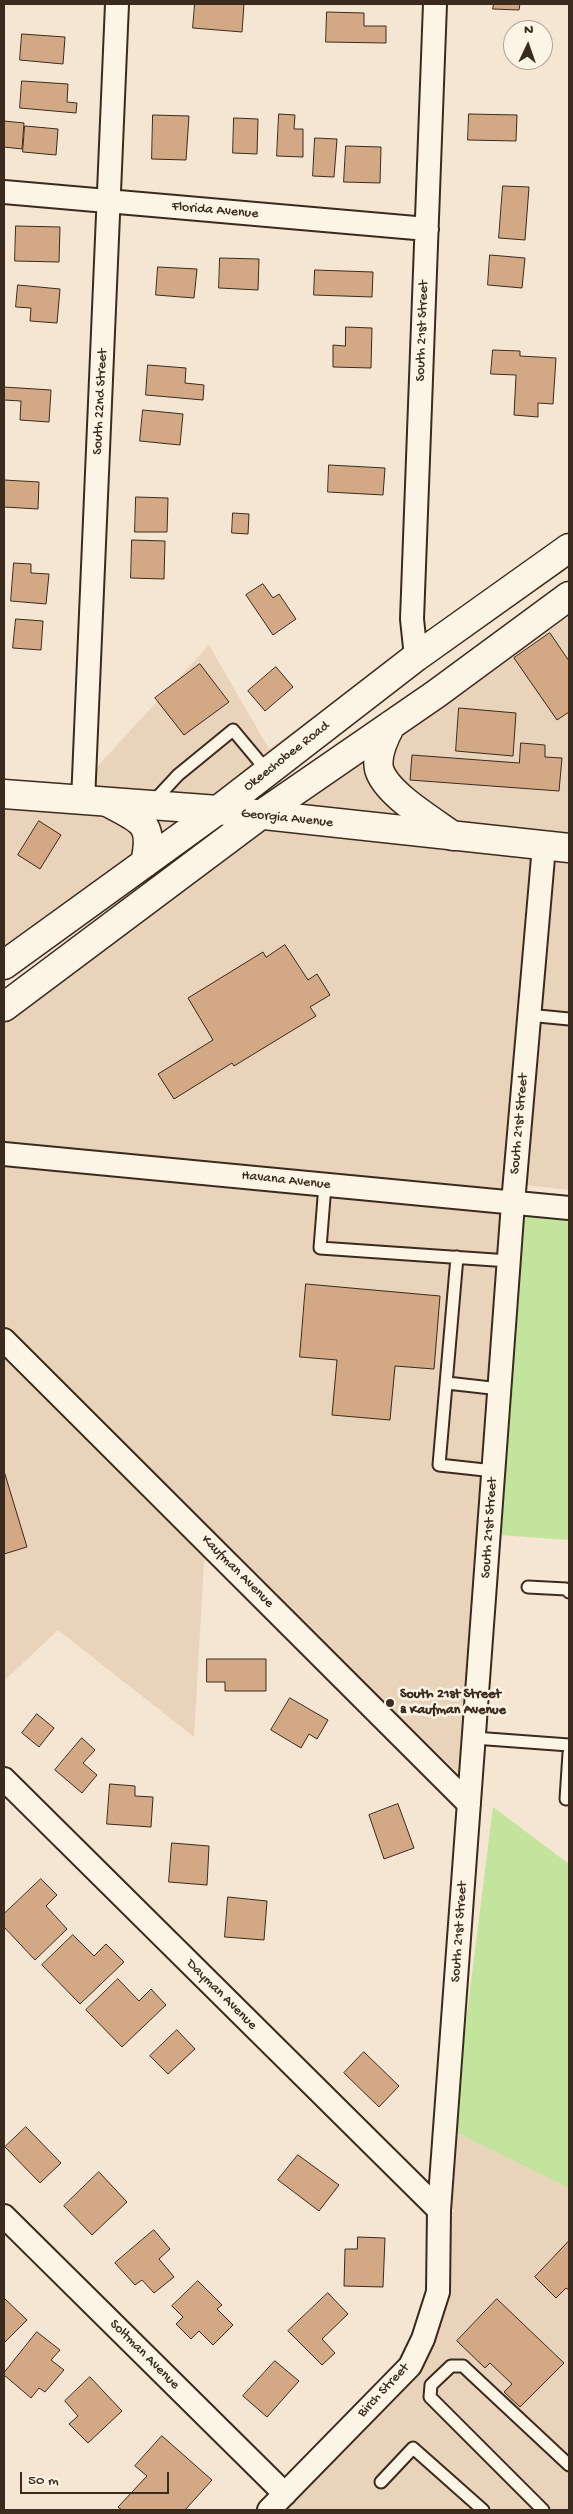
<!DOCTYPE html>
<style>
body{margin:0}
#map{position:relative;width:573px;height:2514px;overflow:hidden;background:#f4e6d2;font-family:"Gochi Hand",sans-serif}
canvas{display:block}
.frame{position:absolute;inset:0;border:5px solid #3b2a1e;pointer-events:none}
.north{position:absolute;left:503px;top:20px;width:50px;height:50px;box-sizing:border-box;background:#fcf5e5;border:1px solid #afa495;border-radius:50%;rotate:3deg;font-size:14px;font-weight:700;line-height:20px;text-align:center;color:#3b2a1e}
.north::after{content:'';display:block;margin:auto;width:18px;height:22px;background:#3b2a1e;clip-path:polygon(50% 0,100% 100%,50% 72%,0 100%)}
.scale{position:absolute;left:20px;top:2472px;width:149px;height:22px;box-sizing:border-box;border:2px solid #3b2a1e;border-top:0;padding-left:6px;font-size:15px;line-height:18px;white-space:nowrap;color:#3b2a1e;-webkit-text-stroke:4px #fcf5e5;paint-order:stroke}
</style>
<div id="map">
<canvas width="573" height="2514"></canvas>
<div class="frame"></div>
<div class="north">N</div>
<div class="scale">50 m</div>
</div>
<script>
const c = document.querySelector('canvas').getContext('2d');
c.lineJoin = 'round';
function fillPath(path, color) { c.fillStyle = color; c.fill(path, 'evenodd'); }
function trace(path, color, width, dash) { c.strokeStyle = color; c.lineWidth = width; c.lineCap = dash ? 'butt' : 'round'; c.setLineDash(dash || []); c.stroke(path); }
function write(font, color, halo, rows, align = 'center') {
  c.font = font + ' "Gochi Hand",sans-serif'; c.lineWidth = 5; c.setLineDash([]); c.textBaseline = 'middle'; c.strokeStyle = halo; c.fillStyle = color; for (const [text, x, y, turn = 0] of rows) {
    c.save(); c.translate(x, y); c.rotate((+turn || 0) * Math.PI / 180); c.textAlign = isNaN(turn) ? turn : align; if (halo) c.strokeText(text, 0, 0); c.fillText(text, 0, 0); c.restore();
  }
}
fillPath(new Path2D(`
 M569,610V836L291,808Z
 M209,645L269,749L405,651L216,798L94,790L95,769Z
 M4,806L186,820L4,952Z
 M261,828L533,856L504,1191L4,1142V1021Z
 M553,858L569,859V1190L525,1185Z
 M4,1165L502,1214L461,1776L345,1664L4,1325Z
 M4,1356L208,1559L204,1562L194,1737L58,1630L4,1681Z
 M455,2132L569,2188V2510H284L417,2374L450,2215L454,2210L450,2206Z`), '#ead3bb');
fillPath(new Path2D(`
 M523,1216L569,1219V1540L499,1535Z
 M493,1807L569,1864V2188L455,2132L460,2070Z`), '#c3e49c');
const building = new Path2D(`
 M195,4H244L242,32L193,28Z
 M494,4H520L519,10L493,9Z
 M327,12L364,13V26H386V43L326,42Z
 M22,34L65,37L63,64L20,60Z
 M22,81L68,84L67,102L77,103L76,113L20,108Z
 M279,114L295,115L294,129H303V157L277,156Z
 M469,114L517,115L516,141L468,140Z
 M153,115L189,116L186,160L152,159Z
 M234,118L258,119L257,154L233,153Z
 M4,121L24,123L22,149L4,147Z
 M25,126L58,129L56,155L23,152Z
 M315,138L337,139L334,177L313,176Z
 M346,146L381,147L380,183L344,182Z
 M503,186L529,187L525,240L499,238Z
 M16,226L60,227L59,262L15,261Z
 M490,255L525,258L522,288L488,285Z
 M220,258L259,259L258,290L219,288Z
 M158,267L197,269L194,298L156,295Z
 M315,270L373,272L372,297L314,295Z
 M18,285L60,289L57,323L30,321L31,308L16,307Z
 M346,327L372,328L371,368L333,367V345L345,346Z
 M493,350L520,351V356L556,358L553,404L538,403V417L514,415L516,375L491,374Z
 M148,365L186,368L185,383L204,385L203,400L146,395Z
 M4,387L51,390L49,422L20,420L21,401L4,400Z
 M143,410L183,414L180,445L140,441Z
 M329,465L385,468L383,495L328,492Z
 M4,480L39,482L38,509L4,507Z
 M136,497L168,498L167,532H135Z
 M233,513L249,514L248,534L232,533Z
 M132,540L165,541L164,579L131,578Z
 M14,563L31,564V573L49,574L46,604L11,601Z
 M263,584L273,598L279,594L296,619L273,635L246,595Z
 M16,619L43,621L41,650L13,648Z
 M550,633L569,661V712L557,720L514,658Z
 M200,664L229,702L184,735L155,698Z
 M276,667L293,687L265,711L248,691Z
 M459,708L516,713L513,756L456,751Z
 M521,743L545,745V757L562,758L559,791L410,780L412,755L519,763Z
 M39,821L61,835L40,869L18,855Z
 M285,945L308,980L317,974L330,995L310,1007L316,1016L234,1066L232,1063L174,1099L158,1074L213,1040L188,998L263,952L266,957Z
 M306,1284L440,1296L434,1369L395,1366L390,1420L332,1415L337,1360L300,1357Z
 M4,1471L27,1547L4,1554Z
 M207,1659H266V1691H225V1682H207Z
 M290,1698L328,1720L317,1739L309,1734L301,1748L271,1730Z
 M37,1714L54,1728L39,1747L22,1733Z
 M82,1738L95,1750L83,1763L97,1775L82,1793L55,1770Z
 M110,1784L135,1786V1796L153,1797L151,1827L107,1824Z
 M398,1804L414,1848L384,1859L369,1815Z
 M172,1843L209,1846L207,1885L169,1882Z
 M41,1879L57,1895L46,1906L67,1929L35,1960L4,1927V1914Z
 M228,1897L267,1901L264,1940L225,1937Z
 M73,1935L94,1956L106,1944L124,1962L80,2004L42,1965Z
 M118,1979L139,2001L151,1989L166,2005L122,2047L86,2010Z
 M177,2030L195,2049L168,2074L150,2056Z
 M364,2052L399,2086L379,2107L344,2073Z
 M26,2127L61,2163L40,2183L5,2147Z
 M298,2155L339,2185L319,2211L278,2180Z
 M99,2172L127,2202L92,2235L64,2206Z
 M154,2230L170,2249L159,2259L174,2277L154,2293L142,2280L135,2285L115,2263Z
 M358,2237L385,2238L383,2287L344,2286L345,2249H357Z
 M569,2241V2290L566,2288L556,2298L535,2277Z
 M198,2281L222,2305L217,2309L233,2325L213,2345L199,2331L191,2339L176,2324L183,2317L172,2306Z
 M328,2293L348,2314L322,2339L335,2353L322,2365L288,2331Z
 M4,2298L27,2320L4,2343Z
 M497,2299L564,2363L520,2407L504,2392L512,2384L490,2363L485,2368L457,2341Z
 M37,2332L60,2350L51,2360L64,2370L45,2392L39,2388L31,2398L4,2375V2373Z
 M275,2361L299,2381L267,2417L243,2396Z
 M90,2377L122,2411L88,2443L69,2424L78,2416L65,2401Z
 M162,2436L212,2480L185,2510H122L118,2507L147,2476L135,2466Z`);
fillPath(building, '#d3a884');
trace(building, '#3b2a1e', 1);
const service = new Path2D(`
 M152,803L178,775L233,730L268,772
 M528,1015L569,1019
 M325,1185L320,1248L509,1261
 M457,1257L439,1465L494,1471
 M447,1383L500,1389
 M528,1587L566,1589L569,1592
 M474,1738L569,1745
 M566,1799L569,1753
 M381,2482L413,2448L483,2510
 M543,2510L430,2397L431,2385L451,2366H463L569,2465`);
const minor = new Path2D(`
 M4,192L427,229
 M416,657L412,619L435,4
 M83,801L117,4
 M4,1154L569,1208
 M4,1340L469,1804
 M4,1779L439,2210
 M4,2216L285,2494
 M269,2510L410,2366L423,2339L438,2292L439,2210L513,1203L544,846`);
const tertiary = new Path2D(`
 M4,794L218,810L569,848`);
const secondary = new Path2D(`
 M391,725C384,738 376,754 379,769C386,794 433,821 453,836
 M109,803C142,821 154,822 145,863
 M4,965L218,810L416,657L569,548
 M4,1007L259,816L436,694L569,596`);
trace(service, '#3b2a1e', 15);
trace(minor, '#3b2a1e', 26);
trace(tertiary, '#3b2a1e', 31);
trace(secondary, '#3b2a1e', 31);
trace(service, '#fcf5e5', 11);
trace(minor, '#fcf5e5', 22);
trace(tertiary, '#fcf5e5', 28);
trace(secondary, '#fcf5e5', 28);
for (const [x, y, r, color] of [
 [390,1703,5,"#3b2a1e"]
]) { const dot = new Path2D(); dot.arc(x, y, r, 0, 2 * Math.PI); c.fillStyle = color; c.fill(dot); trace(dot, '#fcf5e5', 2); }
write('14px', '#3b2a1e', '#fcf5e5', [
 ["Florida Avenue",215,211,5],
 ["South 21st Street",423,331,-88],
 ["South 22nd Street",101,402,-87],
 ["Okeechobee Road",287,757,-38],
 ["Georgia Avenue",287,819,6],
 ["South 21st Street",520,1124,-85],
 ["Havana Avenue",286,1181,6],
 ["South 21st Street",490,1528,-86],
 ["Kaufman Avenue",237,1572,45],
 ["South 21st Street",460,1932,-86],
 ["Dayman Avenue",221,1995,45],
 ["Soltman Avenue",144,2355,45],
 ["Birch Street",384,2391,-47]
]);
write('bold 14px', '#3b2a1e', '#fcf5e5', [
 ["South 21st Street",400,1695],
 ["& Kaufman Avenue",400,1711]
], 'left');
</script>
